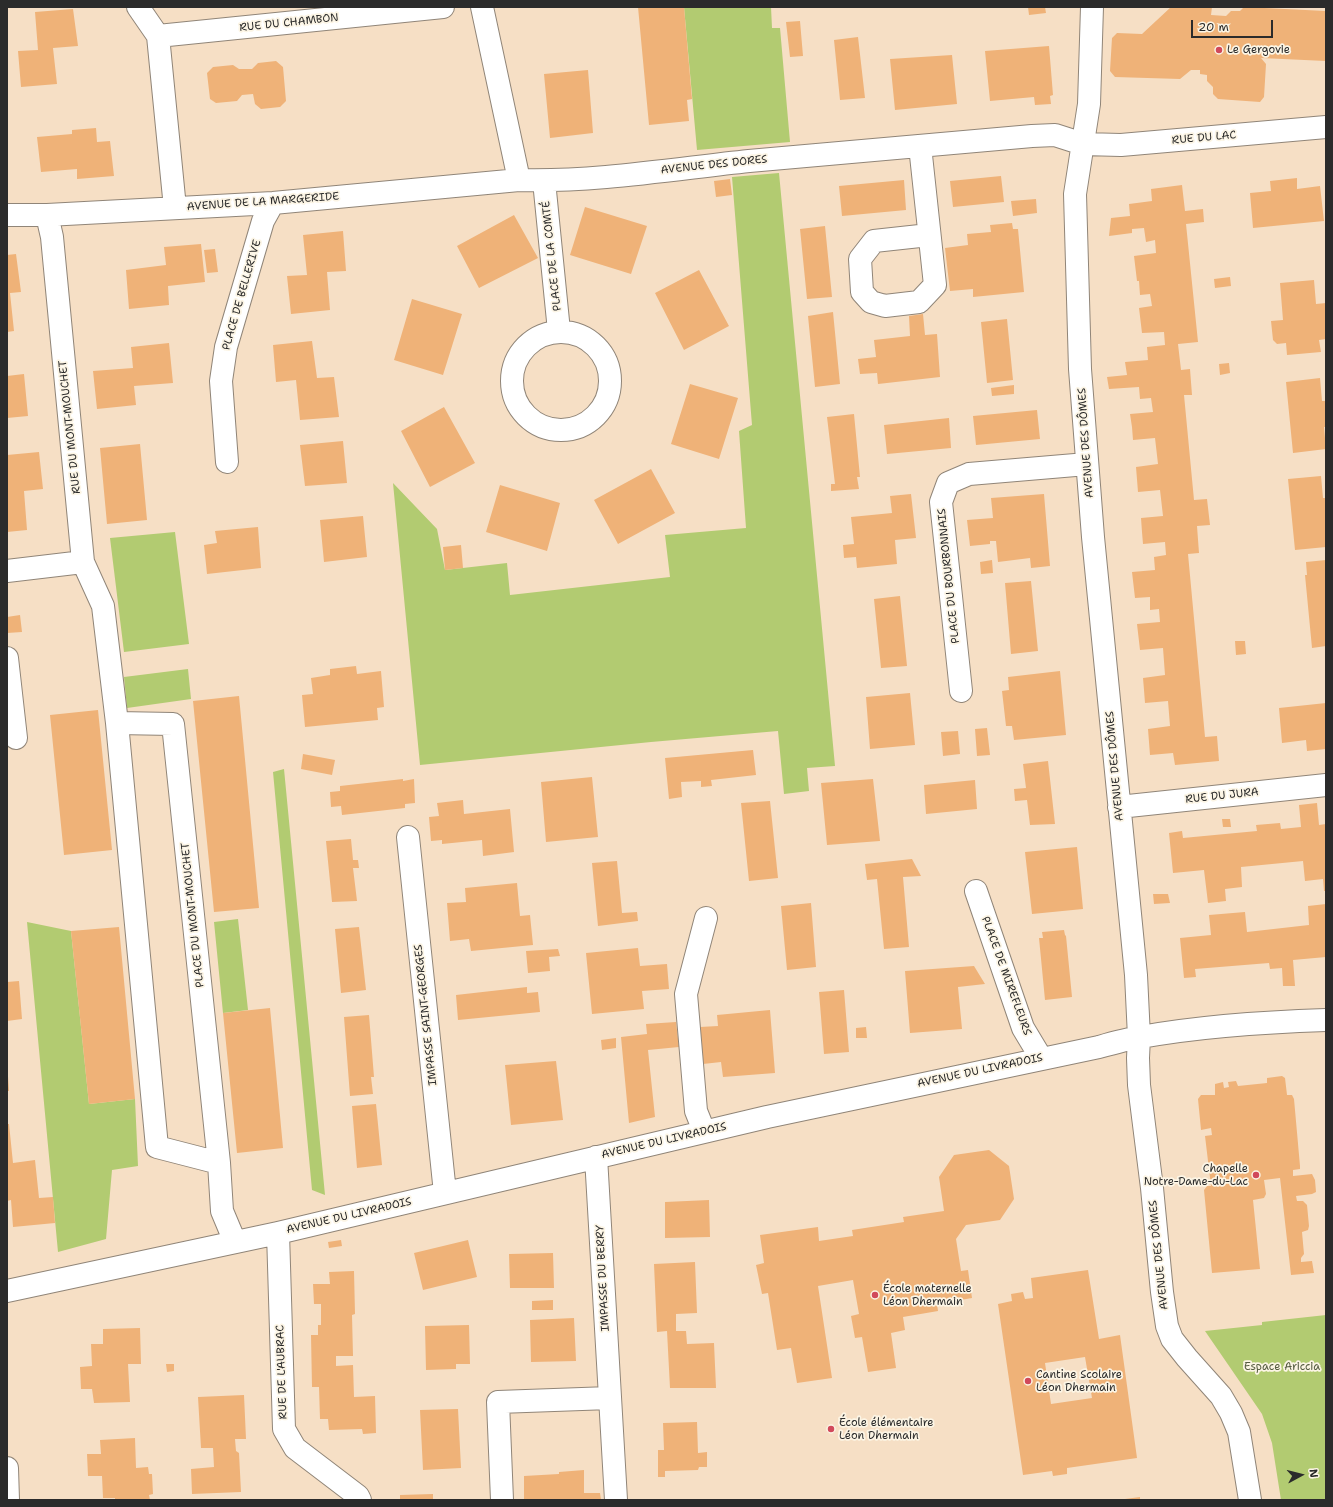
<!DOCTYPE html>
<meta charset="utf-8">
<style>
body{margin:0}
#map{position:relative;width:1333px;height:1507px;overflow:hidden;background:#f6dfc5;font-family:"Shantell Sans",sans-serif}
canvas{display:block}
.frame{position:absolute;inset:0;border:8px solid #2b2b2b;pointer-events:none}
.north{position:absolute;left:1281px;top:1455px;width:40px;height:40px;-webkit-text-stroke:3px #fcf5e5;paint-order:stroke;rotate:83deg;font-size:11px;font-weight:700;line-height:16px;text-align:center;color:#2b2b2b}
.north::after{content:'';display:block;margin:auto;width:14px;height:18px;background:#2b2b2b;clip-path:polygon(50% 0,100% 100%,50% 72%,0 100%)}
.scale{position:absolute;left:1191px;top:20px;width:82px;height:18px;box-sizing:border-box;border:2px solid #2b2b2b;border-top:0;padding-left:5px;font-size:12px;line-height:14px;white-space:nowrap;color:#2b2b2b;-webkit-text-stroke:3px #fcf5e5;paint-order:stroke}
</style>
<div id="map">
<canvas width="1333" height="1507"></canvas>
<div class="frame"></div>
<div class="north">N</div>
<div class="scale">20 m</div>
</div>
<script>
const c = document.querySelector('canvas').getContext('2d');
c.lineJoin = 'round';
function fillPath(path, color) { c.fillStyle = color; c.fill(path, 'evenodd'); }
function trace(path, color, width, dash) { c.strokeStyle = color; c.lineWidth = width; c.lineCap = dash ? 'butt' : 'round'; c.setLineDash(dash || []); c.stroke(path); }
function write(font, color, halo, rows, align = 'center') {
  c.font = font + ' "Shantell Sans",sans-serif'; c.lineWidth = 3.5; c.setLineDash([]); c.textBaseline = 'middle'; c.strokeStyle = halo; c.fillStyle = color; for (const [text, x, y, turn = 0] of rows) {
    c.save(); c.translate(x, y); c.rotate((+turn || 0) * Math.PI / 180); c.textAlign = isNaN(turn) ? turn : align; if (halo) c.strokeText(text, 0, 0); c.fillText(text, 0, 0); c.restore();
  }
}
fillPath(new Path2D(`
 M684,7H771L772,28H780L790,142L697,150Z
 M779,173L835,766L807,768L809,791L784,794L778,731L651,742L420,765L393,483L437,529L445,570L507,563L510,595L670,577L665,535L746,528L739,431L752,425L732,177Z
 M175,532L189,644L124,652L110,538Z
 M188,669L191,699L127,708L124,677Z
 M284,769L325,1195L312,1190L273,772Z
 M238,919L248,1010L223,1013L214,922Z
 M27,922L71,931L89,1104L135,1099L138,1166L112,1170L106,1239L58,1252Z
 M1326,1315V1500H1281L1272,1443L1262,1414L1205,1331L1262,1325V1322Z`), '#b2cb71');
fillPath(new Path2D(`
 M638,7H684L692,99L687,100L689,121L649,125Z
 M1028,7H1045L1046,13L1029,15Z
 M1171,7H1212L1211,15L1226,16L1231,11H1240L1244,7L1326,11V61L1261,58L1266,64L1264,97L1260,102L1218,99L1213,94V87L1207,81V75L1200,74V70H1191L1180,79L1115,77L1110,71L1112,38L1117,33L1142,34Z
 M73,9L78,46L53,48L57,84L21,87L18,51L38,50L35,12Z
 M800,21L803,56L790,57L786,22Z
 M858,37L865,98L840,100L834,40Z
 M1049,46L1053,95L1050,96L1051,104L1035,105L1034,97L990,101L985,51Z
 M952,55L957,104L895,110L890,59Z
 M276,61L283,67L286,101L280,107L261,109L255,104L253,94L242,95L237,101L216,103L210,99L207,73L213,67L233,65L239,69H252L258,63Z
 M588,70L593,133L550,138L544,74Z
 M96,128L97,142L110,141L114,176L77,179V169L41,172L37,137L72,134V130Z
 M1001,176L1004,202L953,207L950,181Z
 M1297,178V189L1320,186L1324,221L1253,228L1250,193L1271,191L1270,181Z
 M730,179L732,195L716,197L714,181Z
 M904,180L906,210L842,216L839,186Z
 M1182,185L1185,211L1203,209L1204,222L1186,224L1198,342L1178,344L1181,370L1190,369L1192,395H1184L1194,500L1207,499L1210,525L1197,526L1199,553L1188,554L1205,737L1217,736L1219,761L1175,765L1173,753L1150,755L1148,729L1170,726L1168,701L1145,703L1144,690L1143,678L1165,675L1163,648L1140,650L1137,624L1160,622L1159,609L1150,610V597L1135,598L1132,572L1155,570L1154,557L1166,555L1165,542L1143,544L1142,532L1141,518L1163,516L1160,490L1138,492L1136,467L1158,464L1155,438L1133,440L1132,427L1130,414L1153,412L1151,398L1140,399L1139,387L1109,389L1107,377L1127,375L1125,362L1148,360L1147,347L1165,345L1164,332L1142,333L1139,308L1152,306L1150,294L1140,295L1139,281H1137L1134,256L1156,253L1155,240L1146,242L1144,228L1132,229V233L1109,236L1111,218L1130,216L1129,204L1152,201L1151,189Z
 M1036,199L1037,213L1013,216L1011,201Z
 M585,207L647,226L631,274L570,255Z
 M514,215L538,258L479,288L457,246Z
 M1012,223L1013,229H1018L1024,292L973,297V289L950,291L945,248L968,245L967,234L991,232L990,225Z
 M825,226L832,297L807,299L800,229Z
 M343,231L346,271L327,272L330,310L291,314L287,276L307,275L303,235Z
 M201,244L205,282L168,286L169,305L129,309L126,270L166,265L164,247Z
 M215,249L218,272L207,273L204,250Z
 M16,254L21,292L10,293L14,331L7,332V255Z
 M699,270L729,326L684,350L655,293Z
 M1230,277L1231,286L1215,288L1214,279Z
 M1314,280L1316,304L1326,303V339L1319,340L1321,352L1287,355L1286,343L1277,344L1273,340L1271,321L1283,320L1280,283Z
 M412,299L462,314L443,375L394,360Z
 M833,312L840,384L815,387L808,316Z
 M923,314L925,335L937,334L940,377L878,384L877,373L860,374L858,359L876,357L874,340L910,336L909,316Z
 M1007,319L1013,380L987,383L981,322Z
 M312,341L317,378L334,377L339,417L300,420L296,380L276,382L273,345Z
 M169,343L173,383L134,386L136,405L97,409L93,371L133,368L131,347Z
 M1229,363L1230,373L1220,375L1219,364Z
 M24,374L28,416L7,418V376Z
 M1320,378L1322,401H1326V427H1324L1326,449L1293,453L1286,382Z
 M690,384L738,398L719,459L671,444Z
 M1014,385V394L992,396L991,388Z
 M444,407L475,463L430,487L401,431Z
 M1037,410L1040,439L976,445L973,416Z
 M854,414L860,477H857L859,489L831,491V484H835L827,417Z
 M949,418L951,448L887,454L884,425Z
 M343,441L347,483L305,486L300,445Z
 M140,444L147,520L107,524L100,448Z
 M39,452L43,489L24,491L27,530L7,532V455Z
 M651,469L675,513L618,544L594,500Z
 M1321,476L1323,498H1326V524L1325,525L1326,547L1295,550L1288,479Z
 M500,485L560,503L547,551L486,532Z
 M911,494L916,538L895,540L897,564L857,568L856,557L844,558L843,545L854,544L851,517L892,513L890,496Z
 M1044,494L1050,566L1031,568L1030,558L998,562L996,541H990V544L970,546L967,520L993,518L991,498Z
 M363,516L367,557L324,562L320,520Z
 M258,527L261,568L207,574L204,545L217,543L215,531Z
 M461,545L463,568L445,570L443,547Z
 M992,560L993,573L981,574L980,562Z
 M1326,560V646L1312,648L1305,575H1307L1306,562Z
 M1031,581L1038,651L1011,654L1005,583Z
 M900,596L907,666L881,668L874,599Z
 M20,615L22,632L7,633V617Z
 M1235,641H1245L1246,654L1236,655Z
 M356,666L357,674L381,671L384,707L377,708L378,720L305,727L302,695L313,694L311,678L330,675V669Z
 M1060,671L1066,735L1014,740L1012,726H1006L1002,691L1009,690L1008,677Z
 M910,693L915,745L870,749L866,697Z
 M239,696L259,908L214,912L193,701Z
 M1326,703V749L1307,751L1306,740L1282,743L1279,708Z
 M98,710L112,850L64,855L50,715Z
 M987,728L990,755L977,756L975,729Z
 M958,731L960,754L943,756L941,732Z
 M753,750L756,775L711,780L712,786L701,787V781L681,782L682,797L669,799L665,758Z
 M303,754L335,760L332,775L301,769Z
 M1048,761L1055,824L1030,825L1027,800L1015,801L1014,789L1026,788L1023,764Z
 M592,777L598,837L546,842L541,782Z
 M403,779V781L414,779L415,803L405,804V808L342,815L341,806L331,807L330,792L340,791V786Z
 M873,779L880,841L827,845L821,783Z
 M975,780L977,809L926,814L924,785Z
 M463,800L464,814L510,809L514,852L483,856L482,840L442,844V840L431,841L429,817L439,816L437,803Z
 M770,801L778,878L749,881L741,803Z
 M1317,803L1319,825L1326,824V891H1324L1323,879L1305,881L1303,861L1241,867L1242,887L1225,889L1226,901L1208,903L1204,870L1173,873L1169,833L1182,831L1183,838L1257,831L1256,825L1280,823L1281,829L1301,827L1299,805Z
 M1222,819H1230L1231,827H1223Z
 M351,839L353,860H358L359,868H353L357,901L332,902L326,841Z
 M1077,847L1083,909L1032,914L1025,852Z
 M912,859L921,876L903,877L909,947L884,949L877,879L867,880L865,864Z
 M617,861L622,913L637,912L638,921L598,926L592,863Z
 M517,883L520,916L530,915L533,945L471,951L469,939L450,941L447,903L466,902L465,888Z
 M1153,894H1168L1170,903L1154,904Z
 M811,903L816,967L787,970L781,906Z
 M1326,904V957L1293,960L1295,986H1283L1282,968L1270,969L1269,963L1195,969L1196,977L1184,978L1180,938L1211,935L1209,915L1245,912L1247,932L1309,925L1308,906Z
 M119,927L135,1099L89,1104L71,931Z
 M359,927L366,990L341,993L335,929Z
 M1064,930L1065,935L1066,936L1072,997L1045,1000L1039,938H1043L1042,932Z
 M638,948L640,966L667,964L669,989L642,991L644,1009L592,1014L586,953Z
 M558,949L560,956L549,957L550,971L528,973L526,951Z
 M974,966L985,984L958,987L962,1029L910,1033L905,971Z
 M19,981L22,1019L7,1021V982Z
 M527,987V993L538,992L540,1012L458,1020L456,995Z
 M844,990L849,1052L824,1054L819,992Z
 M270,1008L283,1148L237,1153L223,1013Z
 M770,1010L775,1073L723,1077L721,1062L703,1064L700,1027L718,1026L717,1015Z
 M369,1015L374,1077H371L373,1094L350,1096L344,1017Z
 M676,1022L679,1047L648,1050L655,1117L629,1123L621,1037L647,1034L646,1024Z
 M866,1027L867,1038H856V1028Z
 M616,1038V1048L602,1050L601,1040Z
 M556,1061L563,1120L511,1125L505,1065Z
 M7,1076H8L9,1091H7Z
 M1282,1076L1285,1078L1287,1095H1292L1294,1099L1300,1166V1169L1293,1170V1176L1312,1174L1315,1180L1316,1192L1312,1194L1296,1196L1297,1201H1303L1307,1205L1309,1226L1308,1230L1302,1232L1304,1254L1301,1258V1262L1312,1261L1314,1273L1291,1275L1280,1178L1264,1180L1266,1194L1264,1198L1253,1200L1260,1269L1212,1273L1204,1190L1207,1186H1211L1205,1136L1212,1135L1211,1128L1201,1130L1198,1099L1201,1095H1215V1084L1223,1082L1224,1088L1229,1087L1228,1082L1236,1081L1238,1086L1267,1083V1078Z
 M376,1104L382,1165L357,1168L352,1106Z
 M7,1124H9L13,1163L35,1160L39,1198L53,1197L55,1223L13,1227L11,1200L7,1201Z
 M989,1150L1009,1166L1014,1199L1000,1220L966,1225L956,1239L961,1271L968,1270L972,1298L937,1304L938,1311L903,1317L905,1330L891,1333L896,1368L868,1372L862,1337L855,1338L851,1316L859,1314L853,1280L818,1286L832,1378L797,1383L791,1348L777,1350L768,1293L762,1294L756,1265L764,1263L760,1235L818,1227L819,1241L853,1236L852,1230L904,1222L903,1217L944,1211L939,1177L954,1155Z
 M709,1200L710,1237L665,1238V1202Z
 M341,1240L342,1246L329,1248L328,1242Z
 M468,1240L477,1277L423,1290L414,1253Z
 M553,1253L554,1288H510L509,1254Z
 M695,1262L697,1313L676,1314V1331H686L687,1344L714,1343L716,1388H670L667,1331L657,1332L654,1264Z
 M1088,1270L1099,1339L1120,1335L1137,1458L1067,1468V1474L1053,1476L1052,1471L1023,1475L998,1304L1012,1301L1011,1294L1023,1292L1025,1299L1033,1298L1031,1278ZM1085,1357L1092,1398L1051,1404L1045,1363Z
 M354,1271L355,1314L352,1315L353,1356H336V1366L353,1365L354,1397L375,1396L376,1433L363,1434L362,1429L329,1430L328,1419H320L319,1387H312L311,1335H318V1325H321V1304H314L313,1284H330L329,1272Z
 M553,1300V1310H532V1301Z
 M574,1318L576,1361L531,1362L530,1320Z
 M469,1325L470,1364H456V1369L426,1370L425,1326Z
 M140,1328L141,1364H128L130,1402L94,1403L92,1389H81L80,1367L92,1366L91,1344H103V1329Z
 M166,1364H174V1371L167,1372Z
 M244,1395L246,1439H235L236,1451L239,1453L241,1492L192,1494L191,1469L214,1467L213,1448H201L198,1397Z
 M458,1409L461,1468L423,1470L420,1410Z
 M697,1422L698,1453L707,1452V1467H699L698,1470L665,1471V1477H658V1450H664L663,1423Z
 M135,1438L136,1468L148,1467L149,1474H152L153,1494L149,1495L150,1500H115V1498H103L102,1476H88L87,1454H101L100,1440Z
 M584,1470V1493H600L601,1500H524V1476L559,1474V1472Z
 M433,1494V1500H400V1495Z
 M1140,1497V1500H1125V1499Z`), '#efb278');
const minor = new Path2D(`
 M138,7L158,36L175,208
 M482,7L519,180
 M1092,7L1089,104L1075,194L1080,369L1093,537L1136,975L1139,1037L1138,1058L1139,1085L1152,1188L1162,1292L1167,1326L1172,1339L1187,1358L1221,1396L1231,1413L1239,1432L1250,1500
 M158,36L443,7
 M920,146L935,285L919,302L885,306L871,302L862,292L860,259L874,241L929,235
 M544,181L559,331
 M7,215H47L273,203L519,180C596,182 673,169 749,161C843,152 938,145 1032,136L1055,135L1083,144L1121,145L1326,127
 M47,215L52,237L83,562L103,606L117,723L157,1147L219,1163L173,724L117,723
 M512 381a49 49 0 1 1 98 0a49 49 0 1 1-98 0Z
 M227,462L221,381L226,347L263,221L273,203
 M7,571L83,562
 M7,658L16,738
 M961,691L941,502L948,483L969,474L1087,464
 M1119,807L1326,785
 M408,837L445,1193
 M976,891L1023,1028L1041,1058
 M704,1131L696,1111L686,994L706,918
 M596,1157L616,1500
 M219,1163L222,1211L235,1242
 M278,1233L284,1429L295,1448L358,1496L360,1500
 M7,1291L278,1233L767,1117L1099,1047C1113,1043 1127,1039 1141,1037C1202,1026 1264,1022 1326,1020
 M7,1468L8,1500
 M502,1500L498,1402L610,1398`);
trace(minor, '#908578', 24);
trace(minor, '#fff', 22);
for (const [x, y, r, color] of [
 [1219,50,4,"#d1495b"],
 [1256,1175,4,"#d1495b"],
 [875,1295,4,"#d1495b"],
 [1028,1381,4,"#d1495b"],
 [831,1429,4,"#d1495b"]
]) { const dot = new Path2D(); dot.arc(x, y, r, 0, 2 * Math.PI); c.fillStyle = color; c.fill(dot); trace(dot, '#fcf5e5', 1.5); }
write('11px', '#2b2b2b', '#fcf5e5', [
 ["RUE DU CHAMBON",289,23,-6],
 ["RUE DU LAC",1204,138,-5],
 ["AVENUE DES DORES",714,165,-6],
 ["AVENUE DE LA MARGERIDE",263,202,-4],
 ["PLACE DE LA COMTÉ",552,256,-96],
 ["PLACE DE BELLERIVE",242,295,-74],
 ["RUE DU MONT-MOUCHET",70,427,-96],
 ["AVENUE DES DÔMES",1086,443,-94],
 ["PLACE DU BOURBONNAIS",949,576,-96],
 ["AVENUE DES DÔMES",1115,766,-95],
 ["RUE DU JURA",1222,796,-6],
 ["PLACE DU MONT-MOUCHET",193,915,-96],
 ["PLACE DE MIREFLEURS",1006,976,70],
 ["IMPASSE SAINT-GEORGES",426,1015,-96],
 ["AVENUE DU LIVRADOIS",980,1071,-12],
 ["AVENUE DU LIVRADOIS",664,1141,-13],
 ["AVENUE DU LIVRADOIS",349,1216,-13],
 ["AVENUE DES DÔMES",1159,1255,-96],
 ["IMPASSE DU BERRY",603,1278,-93],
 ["RUE DE L'AUBRAC",282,1372,-92]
]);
write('11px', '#2b2b2b', '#fcf5e5', [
 ["Le Gergovie",1227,50],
 ["Chapelle",1248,1169,"right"],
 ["Notre-Dame-du-Lac",1248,1182,"right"],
 ["École maternelle",883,1289],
 ["Léon Dhermain",883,1302],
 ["Cantine Scolaire",1036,1375],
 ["Léon Dhermain",1036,1388],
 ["École élémentaire",839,1423],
 ["Léon Dhermain",839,1436]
], 'left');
write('11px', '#545b40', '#fcf5e5', [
 ["Espace Ariccia",1282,1367]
]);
</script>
